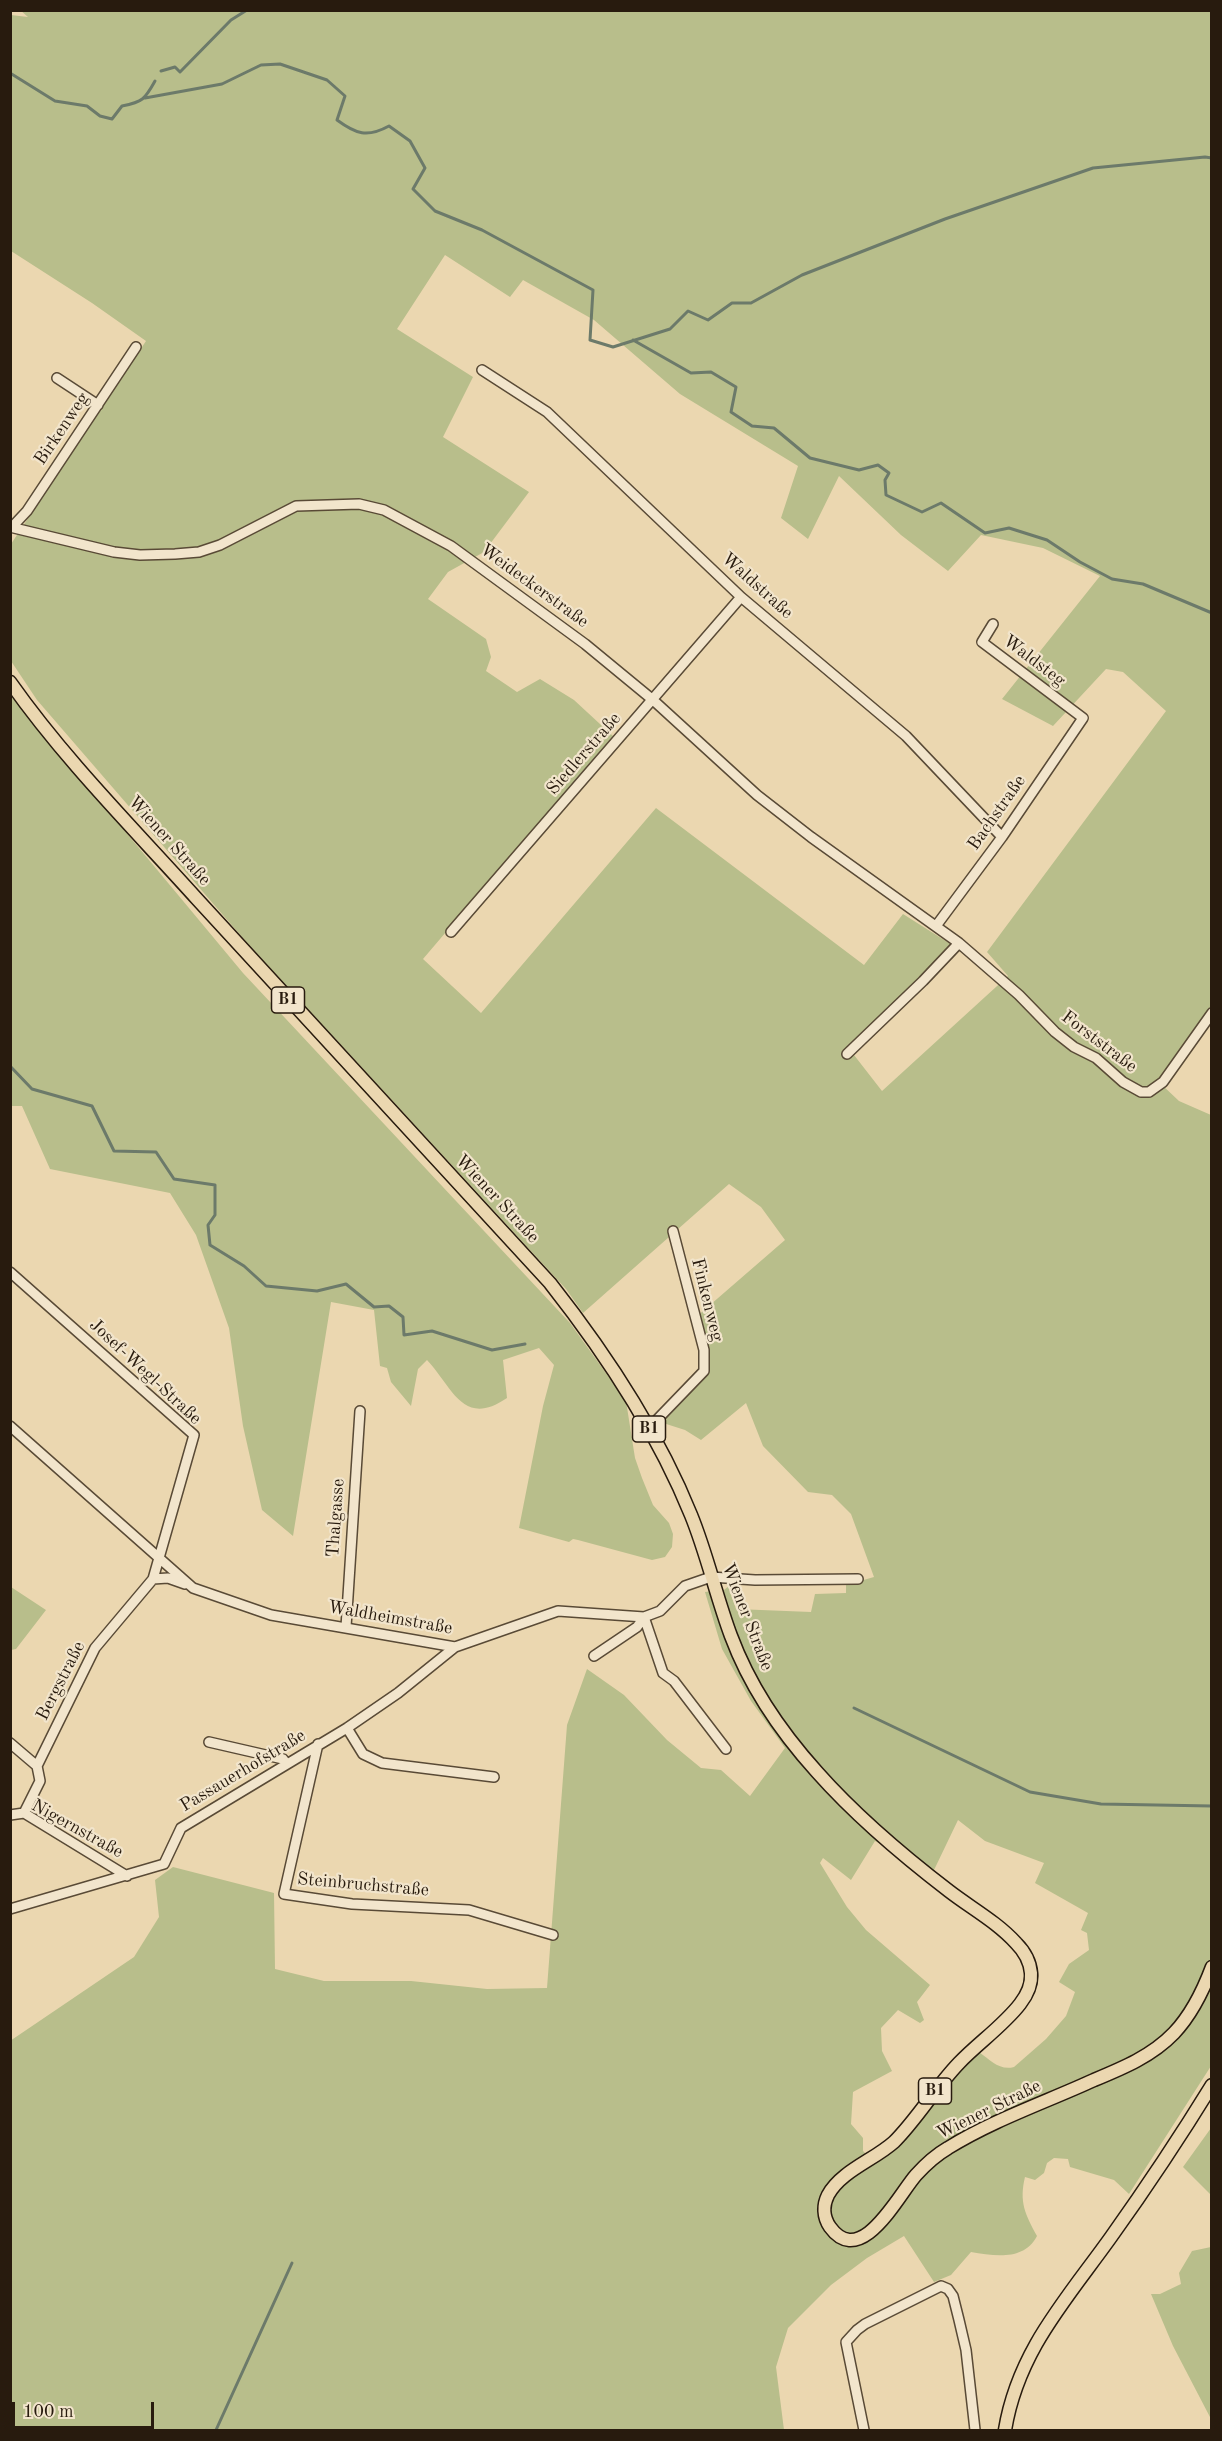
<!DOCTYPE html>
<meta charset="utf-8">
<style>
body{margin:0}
#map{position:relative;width:1222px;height:2441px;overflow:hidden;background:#ebd7b0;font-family:"Old Standard TT",serif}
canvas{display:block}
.frame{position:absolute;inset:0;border:12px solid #281b0e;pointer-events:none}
.scale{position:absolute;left:12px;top:2402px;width:142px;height:27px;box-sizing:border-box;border:3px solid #281b0e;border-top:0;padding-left:8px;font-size:18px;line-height:21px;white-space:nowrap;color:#281b0e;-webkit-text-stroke:4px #f2e5cc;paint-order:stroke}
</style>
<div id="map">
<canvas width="1222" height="2441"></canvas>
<div class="frame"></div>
<div class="scale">100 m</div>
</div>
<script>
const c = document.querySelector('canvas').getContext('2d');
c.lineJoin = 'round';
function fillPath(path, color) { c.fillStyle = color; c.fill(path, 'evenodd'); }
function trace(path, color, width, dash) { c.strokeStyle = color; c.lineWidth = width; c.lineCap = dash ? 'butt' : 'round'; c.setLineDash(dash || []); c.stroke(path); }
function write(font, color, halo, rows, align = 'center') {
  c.font = font + ' "Old Standard TT",serif'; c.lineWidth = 4.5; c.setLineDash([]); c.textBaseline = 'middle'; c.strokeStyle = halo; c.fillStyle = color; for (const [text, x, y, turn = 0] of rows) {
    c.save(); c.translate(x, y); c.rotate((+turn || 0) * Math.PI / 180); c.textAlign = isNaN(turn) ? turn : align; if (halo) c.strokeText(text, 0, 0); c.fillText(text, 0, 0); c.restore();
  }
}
fillPath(new Path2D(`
 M20,10L1211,11L1212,1013L1161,1084L1179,1101L1211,1115V2066L1129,2194L1114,2180L1070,2167L1068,2159L1054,2158L1047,2163L1044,2173L1035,2180L1025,2177C1019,2202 1025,2214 1037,2236C1024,2261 995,2256 971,2252L951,2275L934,2282L904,2236L867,2258L831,2285L788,2328L776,2367L784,2430H11L10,2041L134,1957L159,1917L155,1880L173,1867L274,1893L275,1969L324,1981H411L487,1989L547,1988L567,1725L587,1669L624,1695L667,1740L701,1768L721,1770L750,1796L785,1748L751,1701L722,1649L705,1592L724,1590L734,1582L729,1589L736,1609L811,1612L815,1594L846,1593V1585L874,1577L851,1514L832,1495L808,1492L763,1446L746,1403L701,1440L685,1430L660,1422L708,1367L695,1318L785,1240L761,1207L729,1184L583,1313L566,1289L248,944L37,700L11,661V544L146,341L92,303L11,251V15L28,17ZM445,255L510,297L523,280L594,320L680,394L798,466L781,518L808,539L839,476L901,535L948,571L981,535L1043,548L1100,576L1002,699L1053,726L1106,669L1123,672L1166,711L987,952L1008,976L882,1091L854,1055L952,945L903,914L864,965L656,808L481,1013L423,959L613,736L574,700L540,679L517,692L486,671L491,657L486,639L428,599L448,572L484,552L529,492L443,437L473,377L397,329ZM958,1820L985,1841L1044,1863L1035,1883L1088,1913L1081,1930L1087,1933L1089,1950L1069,1964L1059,1982L1075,1992L1066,2016L1046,2039L1014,2067C1000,2071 990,2060 979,2052L887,2142L868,2156L863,2151V2138L851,2124L853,2092L892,2071L882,2051L881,2028L898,2010L920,2023L924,2020L917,2002L930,1985L866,1930L847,1907L820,1863L823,1858L851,1880L875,1841L932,1871L934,1870Z
 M10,693L243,973L570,1323L626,1401L635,1458L642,1478L653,1505L669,1523L673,1534L672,1547L665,1557L652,1560L578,1540L573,1539L569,1542L519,1528L543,1406L554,1365L539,1348L503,1360L507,1398C463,1428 453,1388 427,1360L418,1369L411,1406L391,1382L387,1368L380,1366L374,1310L331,1302L293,1536L262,1510L243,1426L229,1328L196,1235L170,1193L50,1169L22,1106H11Z
 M11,1587L46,1610L16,1649L11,1650Z
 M1211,2128V2195L1183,2167Z
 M1211,2247H1212L1211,2419L1173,2346L1151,2294H1160L1181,2284L1179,2273L1192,2251Z`), '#b8be8b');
trace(new Path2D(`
 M161,71L175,67L180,72L231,20L247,10
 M10,73L55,101L87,106L100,116L112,119L122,106C143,102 145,99 155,81
 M145,98L222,84L261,65L280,64L327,80L345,96L337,120C356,134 367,138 389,126L410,141L425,168L413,189L435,211L482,230L593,290L590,340L613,347L670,329L688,311L708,320L732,303H751L802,275L945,219L1093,168L1205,157L1212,158
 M633,340L691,373L711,372L736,387L731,412L752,426L774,428L810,458L859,470L878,465L889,473L885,480L886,495L922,512L941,503L985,533L1009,528L1047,540L1080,562L1112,579L1143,584L1212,613
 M10,1066L32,1089L92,1106L114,1151L156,1152L174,1179L215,1185V1215L208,1225L210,1245L244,1266L266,1286L317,1291L346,1284L374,1307L389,1306L403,1317L404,1335L432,1331L492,1350L525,1344
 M854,1708L1030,1792L1101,1804L1212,1806
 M216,2430L292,2263`), '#6c7a6a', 3);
const minor = new Path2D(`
 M482,370L547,412L741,597L906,736L1002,837
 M57,378L98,405
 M10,527L114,552L140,555L175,554L199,552L220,545L296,506L359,504L384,510L451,546L585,644L653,700L757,795L811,837L959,943L1019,995L1055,1032L1074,1047L1096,1058L1123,1082L1141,1092H1149L1163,1082L1212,1013
 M12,527L27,511L136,347
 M936,926L1002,837L1083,718L982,642L993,624
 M451,932L741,597
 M847,1054L923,981L959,943
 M10,1272L194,1435L153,1579L95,1648L37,1766L10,1743
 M10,1426L193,1588L271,1615L455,1647L558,1611L644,1617L660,1611L685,1586L711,1577L755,1580L858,1579
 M649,1428L704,1371V1350L673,1231
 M153,1579L168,1578L185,1584
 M644,1617L663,1673L674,1681L726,1749
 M346,1627L360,1411
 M594,1656L637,1627L644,1617
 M347,1728L363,1754L382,1763L494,1777
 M209,1742L283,1759L286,1763
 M318,1744L284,1894L352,1904L469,1910L553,1935
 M24,1813L40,1781L37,1766
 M10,1815L24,1813L127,1876
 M10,1909L164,1864L181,1828L347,1728L398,1693L455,1647
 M864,2430L846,2342L857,2330L865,2324L941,2286L948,2289L953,2296L959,2320L966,2350L975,2430`);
const major = new Path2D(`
 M10,682C65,760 134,829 197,899C314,1028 433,1155 550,1283C606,1354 657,1431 691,1515C707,1554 716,1596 731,1636C750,1687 780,1731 817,1772C856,1816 902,1855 949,1891C971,1908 997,1922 1016,1943C1024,1951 1030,1961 1031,1973C1032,1984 1027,1995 1020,2004C1003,2026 978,2043 959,2063C935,2088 918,2118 894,2142C874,2160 841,2171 828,2195C823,2205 823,2217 830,2227C861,2270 899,2194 916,2175C925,2165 936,2155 948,2148C993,2120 1046,2102 1094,2080C1123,2068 1152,2056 1174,2033C1192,2014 1203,1991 1212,1967
 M1005,2430C1018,2351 1066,2300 1111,2237C1146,2188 1180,2137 1212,2085`);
trace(minor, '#594a36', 12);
trace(major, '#281b0e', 15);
trace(minor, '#f2e5cc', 9);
trace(major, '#ebd7b0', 12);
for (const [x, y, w] of [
 [288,1000,33],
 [649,1429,33],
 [935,2091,33]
]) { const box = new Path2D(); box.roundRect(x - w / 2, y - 13, w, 26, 4.5); c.fillStyle = '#f2e5cc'; c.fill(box); trace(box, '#281b0e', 1.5); }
write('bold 16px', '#281b0e', null, [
 ["B1",288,1000],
 ["B1",649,1429],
 ["B1",935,2091]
]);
write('18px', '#281b0e', '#f2e5cc', [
 ["Birkenweg",62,429,-56],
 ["Weideckerstraße",534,586,36],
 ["Waldstraße",757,586,42],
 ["Waldsteg",1034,661,37],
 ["Siedlerstraße",584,754,-49],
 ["Bachstraße",997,813,-55],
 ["Wiener Straße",169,841,48],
 ["Forststraße",1099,1042,37],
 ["Wiener Straße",497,1199,47],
 ["Finkenweg",707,1300,76],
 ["Josef-Wegl-Straße",145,1372,43],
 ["Thalgasse",336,1518,-86],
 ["Wiener Straße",747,1617,69],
 ["Waldheimstraße",390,1618,10],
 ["Bergstraße",61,1681,-63],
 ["Passauerhofstraße",243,1771,-31],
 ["Nigernstraße",77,1829,29],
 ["Steinbruchstraße",363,1885,5],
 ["Wiener Straße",989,2110,-26]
]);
</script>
